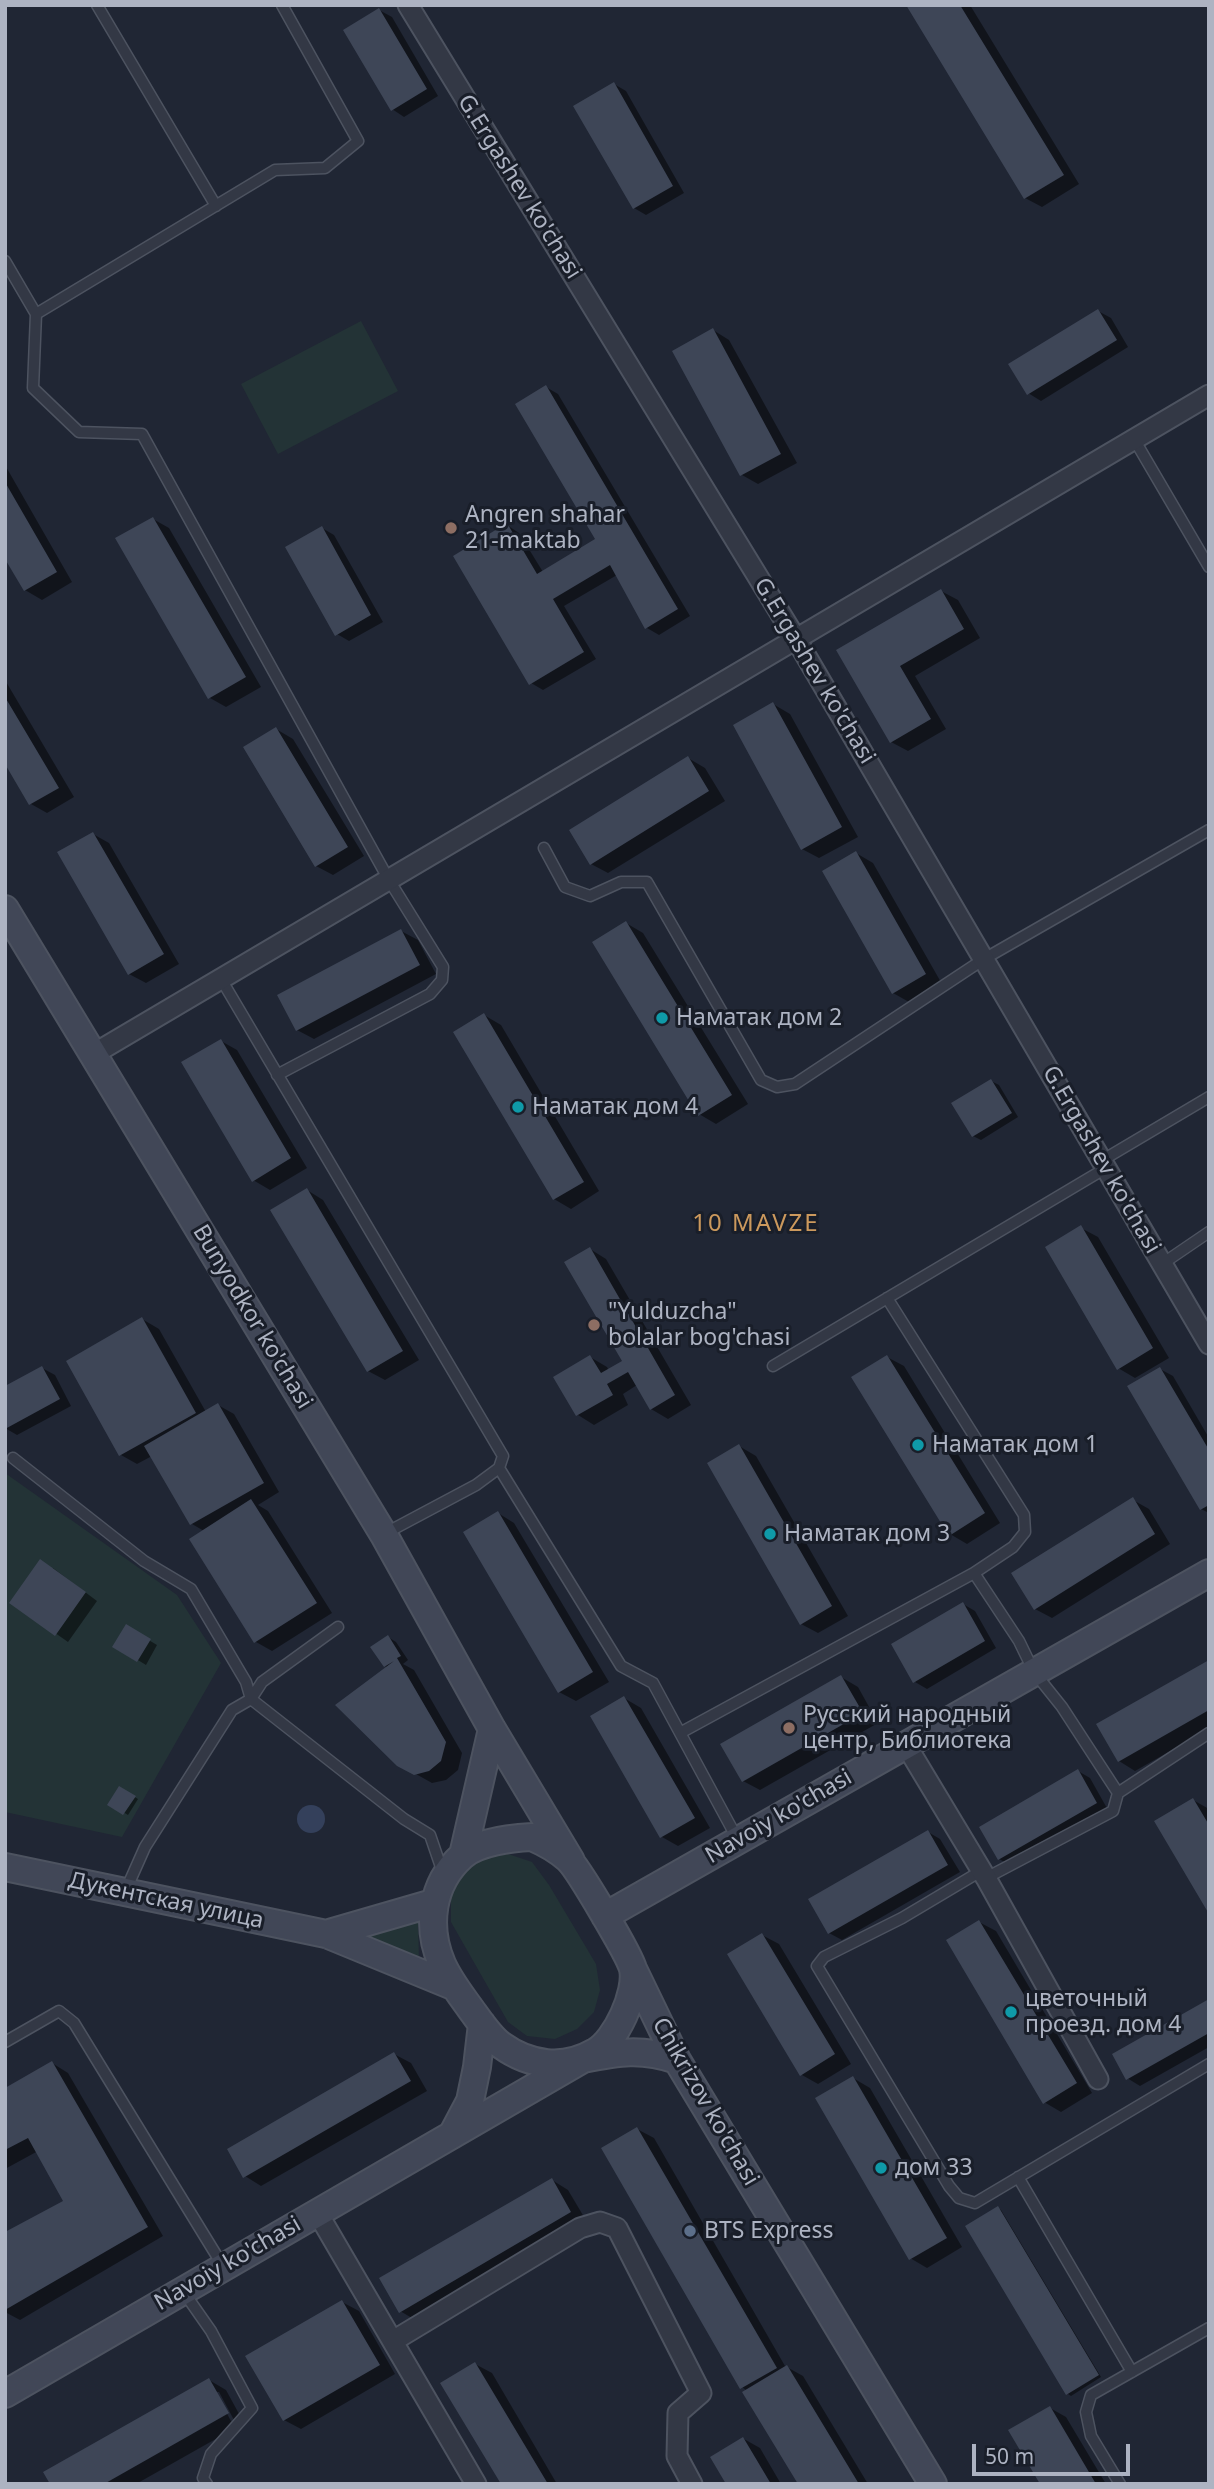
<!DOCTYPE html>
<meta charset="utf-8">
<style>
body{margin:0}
#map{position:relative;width:1214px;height:2489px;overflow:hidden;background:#202634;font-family:"Noto Sans",sans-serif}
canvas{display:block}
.frame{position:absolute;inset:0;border:7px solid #adb3c2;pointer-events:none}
.scale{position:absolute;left:972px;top:2444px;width:158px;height:32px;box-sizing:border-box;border:4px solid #adb3c2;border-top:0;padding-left:9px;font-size:21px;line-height:24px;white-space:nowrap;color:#adb3c2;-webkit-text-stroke:5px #191e29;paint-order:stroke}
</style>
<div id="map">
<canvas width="1214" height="2489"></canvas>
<div class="frame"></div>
<div class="scale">50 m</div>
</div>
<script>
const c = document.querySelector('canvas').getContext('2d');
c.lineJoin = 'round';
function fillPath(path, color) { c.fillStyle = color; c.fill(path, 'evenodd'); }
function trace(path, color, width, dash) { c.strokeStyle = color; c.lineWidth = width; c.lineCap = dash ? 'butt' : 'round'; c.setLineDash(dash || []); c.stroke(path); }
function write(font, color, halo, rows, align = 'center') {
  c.font = font + ' "Noto Sans",sans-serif'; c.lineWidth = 6; c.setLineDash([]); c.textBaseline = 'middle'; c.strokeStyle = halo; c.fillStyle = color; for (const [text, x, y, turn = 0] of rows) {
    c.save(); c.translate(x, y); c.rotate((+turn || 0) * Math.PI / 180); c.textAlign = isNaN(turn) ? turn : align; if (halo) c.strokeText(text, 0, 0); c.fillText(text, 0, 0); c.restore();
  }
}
fillPath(new Path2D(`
 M361,321L398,391L278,454L241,384Z
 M5,1473L177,1595L221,1663L122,1837L5,1812Z
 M508,1854L532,1862L549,1885L596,1964L600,1990L594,2012L577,2029L555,2039L527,2036L508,2022L451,1922V1891L466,1868L484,1858Z
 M418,1920L419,1961L363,1934Z`), '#233336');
fillPath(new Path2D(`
 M297 1819a14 14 0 1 1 28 0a14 14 0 1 1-28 0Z`), '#34405b');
fillPath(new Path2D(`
 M908,5H970L1079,184L1042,207L1025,198Z
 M379,10L392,17L438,96L404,117L392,109Z
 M614,84L626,91L684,193L646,215L634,208Z
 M1098,311L1111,318L1128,347L1041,401L1028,393Z
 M713,330L729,340L797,463L758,484L742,475Z
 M546,387L558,394L690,616L659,635L647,628L617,575L564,606L596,659L543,690L531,683L507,525L519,533L543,572L598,539Z
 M5,465L72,582L42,600L25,590L5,555Z
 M153,519L169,528L261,687L226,707L210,698Z
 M322,528L334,535L383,622L349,641L337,634Z
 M941,591L958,600L980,638L915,676L946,729L908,751L891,742L838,651Z
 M5,680L74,797L47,813L31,804L5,760Z
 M773,704L790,714L858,837L819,858L802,849Z
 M276,729L293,739L364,856L333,875L316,866Z
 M688,758L705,768L725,801L608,873L591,864Z
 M93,834L109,843L179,964L146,983L129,974Z
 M856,853L873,863L942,984L909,1002L893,993Z
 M626,923L643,933L748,1104L716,1124L699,1114Z
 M401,931L418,940L436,974L314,1039L297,1030Z
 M484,1015L501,1025L599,1191L571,1209L554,1199Z
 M221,1041L237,1050L307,1168L270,1190L253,1180Z
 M991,1081L999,1085L1018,1117L981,1140L973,1136Z
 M307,1190L323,1200L419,1360L385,1380L368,1371Z
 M1081,1228L1098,1237L1169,1358L1135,1378L1118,1368Z
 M590,1249L606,1259L691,1405L668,1419L651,1409L637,1385L623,1394L628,1405L594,1425L578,1415L590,1357L607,1367L609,1371L624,1362Z
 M142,1319L159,1329L206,1412L218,1405L234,1414L279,1492L258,1505L268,1511L332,1613L272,1651L256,1642L204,1531L192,1524L152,1456L137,1464L121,1455Z
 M887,1357L904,1366L1000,1523L967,1544L950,1534Z
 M42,1368L55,1375L71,1406L17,1435L5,1428Z
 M1160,1369L1173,1376L1209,1438V1513L1201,1509Z
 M739,1446L756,1456L848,1616L818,1633L801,1624Z
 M1133,1500L1149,1509L1170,1544L1052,1618L1035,1609Z
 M498,1513L514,1523L609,1682L576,1701L559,1692Z
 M53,1568L97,1601L68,1642L11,1602Z
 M963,1604L975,1611L996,1648L927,1689L915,1682Z
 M127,1627L157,1645L146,1665L115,1646Z
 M388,1637L396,1642L408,1660L403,1664L414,1670L462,1753L458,1770L446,1780L432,1783L398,1764L388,1668L385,1666Z
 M1209,1662V1729L1135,1771L1119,1761Z
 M841,1677L858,1687L878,1723L760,1790L743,1781Z
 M624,1698L641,1708L710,1828L678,1846L662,1837Z
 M1078,1771L1090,1778L1108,1810L1012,1866L999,1859Z
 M120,1788L138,1799L128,1815L110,1804Z
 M1193,1800L1209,1809V1910Z
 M928,1832L940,1839L960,1872L842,1940L829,1933Z
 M979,1922L996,1931L1092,2093L1061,2112L1044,2102Z
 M762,1935L779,1944L851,2064L818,2084L802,2075Z
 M1209,2001V2047L1140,2086L1127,2078Z
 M394,2054L411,2063L427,2091L261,2186L245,2176Z
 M52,2063L68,2073L163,2236L20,2320L5,2312V2227L8,2233L65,2202L38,2151L5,2169V2090Z
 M853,2078L870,2088L962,2247L927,2268L910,2258Z
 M637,2129L654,2138L785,2366L803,2376L868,2484H800L747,2391L742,2387Z
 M552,2180L568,2190L587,2222L417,2321L400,2311Z
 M998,2208L1001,2210L1101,2377L1071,2396L1068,2394Z
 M342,2302L359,2311L395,2374L301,2429L284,2420Z
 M475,2364L492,2373L557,2484H503Z
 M209,2380L226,2390L244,2423L136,2484H52ZM215,2392H219L234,2420L231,2421Z
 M1050,2408L1066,2417L1106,2484H1042Z
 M744,2439L760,2448L781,2484H728Z`), '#0007');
fillPath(new Path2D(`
 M906,5H960L1064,175L1024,199Z
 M379,8L427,89L391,111L343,30Z
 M614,82L673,186L633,209L573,106Z
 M1098,309L1117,340L1027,395L1008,364Z
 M713,328L781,454L740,476L672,351Z
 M546,385L678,609L645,629L610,565L553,599L584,652L529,685L453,556L507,523L537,574L595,539L515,404Z
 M5,482L57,572L24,591L5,559Z
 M153,517L246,677L208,699L115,538Z
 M322,526L371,615L335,636L285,547Z
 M941,589L964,629L900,666L931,719L890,743L836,650Z
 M5,697L59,788L29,805L5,764Z
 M773,702L842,827L801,850L733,725Z
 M276,727L348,847L315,867L243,747Z
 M688,756L709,791L590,865L569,830Z
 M93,832L164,954L128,975L57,852Z
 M856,851L926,974L892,994L822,871Z
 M626,921L732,1095L698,1116L592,942Z
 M401,929L420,965L296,1031L277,995Z
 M484,1013L584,1182L553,1200L453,1032Z
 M221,1039L291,1158L252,1182L181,1062Z
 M991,1079L1012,1113L972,1137L951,1103Z
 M307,1188L403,1351L367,1372L270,1210Z
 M1081,1225L1153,1348L1117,1370L1045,1247Z
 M590,1247L675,1395L650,1410L628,1372L607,1384L613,1395L576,1416L553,1377L590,1355L601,1373L622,1361L564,1262Z
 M142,1317L196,1413L119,1456L66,1361Z
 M887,1355L985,1513L949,1536L851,1377Z
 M42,1366L60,1399L5,1429V1386Z
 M1160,1367L1209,1450V1505L1200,1510L1127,1386Z
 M218,1403L264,1483L190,1525L144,1446Z
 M739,1444L832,1606L800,1625L707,1463Z
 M1133,1497L1155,1534L1034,1610L1011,1573Z
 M251,1499L317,1603L254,1643L189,1539Z
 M498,1511L593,1672L558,1693L463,1532Z
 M40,1559L86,1592L55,1636L9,1603Z
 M963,1602L985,1641L913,1683L891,1644Z
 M126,1624L151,1639L137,1662L112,1647Z
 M388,1635L401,1656L397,1658L446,1742L441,1761L429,1771L414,1775L397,1766L335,1705L394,1661L384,1667L370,1647Z
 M1209,1660V1710L1118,1762L1096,1724Z
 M841,1675L863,1713L742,1782L720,1744Z
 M624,1696L695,1818L660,1838L590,1716Z
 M1078,1769L1097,1803L998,1860L979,1827Z
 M119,1786L136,1796L123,1815L107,1805Z
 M1193,1798L1209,1825V1914L1154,1821Z
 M928,1830L948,1865L828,1934L808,1899Z
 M979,1920L1077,2083L1043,2104L946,1940Z
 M762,1933L835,2054L800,2076L727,1954Z
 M1209,1999V2033L1126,2080L1112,2054Z
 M394,2052L411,2081L243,2178L227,2149Z
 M52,2061L148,2227L5,2310V2232L63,2201L28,2138L5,2150V2088Z
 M853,2076L947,2238L909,2260L815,2098Z
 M637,2127L777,2368L740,2389L601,2148Z
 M552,2178L571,2212L399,2313L379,2278Z
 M998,2206L1099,2375L1066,2395L965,2226Z
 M342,2300L380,2365L283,2421L245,2356Z
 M475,2362L548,2484H501L440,2383Z
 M787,2365L859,2484H798L742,2392Z
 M209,2378L229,2413L104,2484H50L43,2472Z
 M1050,2406L1096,2484H1040L1008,2430Z
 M743,2437L771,2484H726L710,2457Z`), '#3e4657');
const lane = new Path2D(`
 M97,5L216,206
 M5,261L36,314
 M1134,439L1209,567
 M544,848L565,887L590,896L621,882H647L761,1080L777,1087L795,1084L984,959L1209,830
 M221,979L503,1456L499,1468L476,1485L384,1534
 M277,1075L430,994L442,980L443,967L389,880L142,434L79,432L33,388L36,314L275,170L325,168L358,141L282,5
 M1101,1161L1209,1097
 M1162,1264L1209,1232
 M887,1298L1024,1515L1025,1532L1013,1547L974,1573
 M773,1366L1106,1168
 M13,1458L144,1561L191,1589L246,1682L251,1699L262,1682L338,1627
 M499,1468L621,1666L653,1683L738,1840
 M680,1733L974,1573L1019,1641L1034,1672L1062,1707L1118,1793L1113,1811L986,1878
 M1118,1793L1209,1733
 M981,1871L902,1918L824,1957L817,1966L949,2186L959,2198L975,2203L1209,2064
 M125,1892L145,1847L232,1710L251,1699L404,1819L430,1835L443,1873
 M5,2042L59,2011L74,2023L223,2266
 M1018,2177L1132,2372
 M183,2291L211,2331L252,2408L211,2454L203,2478L207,2484
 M1120,2484L1091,2436L1086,2412L1091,2395L1209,2328`);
const street = new Path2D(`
 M408,5L796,639L1209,1344
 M92,1055L1209,395
 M906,1745L986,1878L1098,2079
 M317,2212L476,2484
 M393,2341L580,2228L600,2222L617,2228L701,2393L678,2413L677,2456L692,2484`);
const secondary = new Path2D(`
 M5,909L384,1535L492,1729L571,1861
 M532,1837C546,1843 557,1849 568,1859C578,1868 630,1956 633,1969C638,1992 616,2041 595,2052C564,2070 530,2066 501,2045C489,2036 479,2020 470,2008C460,1994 449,1980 442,1964C426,1927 431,1884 462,1856C478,1842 511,1838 532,1837Z
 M463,1855L492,1729
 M5,1867L326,1934L455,1987
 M605,1916L1209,1573
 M326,1934L433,1903
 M633,1969L677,2060L933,2484
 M452,2135L470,2101L477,2067L482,2024
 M5,2394L583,2059C619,2052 641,2048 677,2060`);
trace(lane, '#4d5360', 13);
trace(street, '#4d5360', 23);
trace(secondary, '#4d5360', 30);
trace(lane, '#333845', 10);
trace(street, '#333845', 19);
trace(secondary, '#414757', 26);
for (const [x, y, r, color] of [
 [451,528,7,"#8d6e63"],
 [662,1018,7,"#0f9aa8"],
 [518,1107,7,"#0f9aa8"],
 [594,1325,7,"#8d6e63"],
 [918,1445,7,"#0f9aa8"],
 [770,1534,7,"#0f9aa8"],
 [789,1728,7,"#8d6e63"],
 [1011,2012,7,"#0f9aa8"],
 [881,2168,7,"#0f9aa8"],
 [690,2231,7,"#5c6f8a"]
]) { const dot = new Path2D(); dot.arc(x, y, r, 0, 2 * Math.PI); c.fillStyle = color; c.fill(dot); trace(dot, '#191e29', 2.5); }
write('23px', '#adb3c2', '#191e29', [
 ["G.Ergashev ko'chasi",519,187,58],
 ["G.Ergashev ko'chasi",814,671,59],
 ["G.Ergashev ko'chasi",1101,1160,60],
 ["Bunyodkor ko'chasi",252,1317,59],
 ["Navoiy ko'chasi",779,1817,-30],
 ["Дукентская улица",166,1901,12],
 ["Chikrizov ko'chasi",705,2102,60],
 ["Navoiy ko'chasi",228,2264,-30]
]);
write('23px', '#adb3c2', '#191e29', [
 ["Angren shahar",465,515],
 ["21-maktab",465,541],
 ["Наматак дом 2",676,1018],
 ["Наматак дом 4",532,1107],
 ["\"Yulduzcha\"",608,1312],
 ["bolalar bog'chasi",608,1338],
 ["Наматак дом 1",932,1445],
 ["Наматак дом 3",784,1534],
 ["Русский народный",803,1715],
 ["центр, Библиотека",803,1741],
 ["цветочный",1025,1999],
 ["проезд. дом 4",1025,2025],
 ["дом 33",895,2168],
 ["BTS Express",704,2231]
], 'left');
c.letterSpacing = '2px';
write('24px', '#cc995d', '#191e29', [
 ["10 MAVZE",756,1224]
]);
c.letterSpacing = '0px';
</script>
